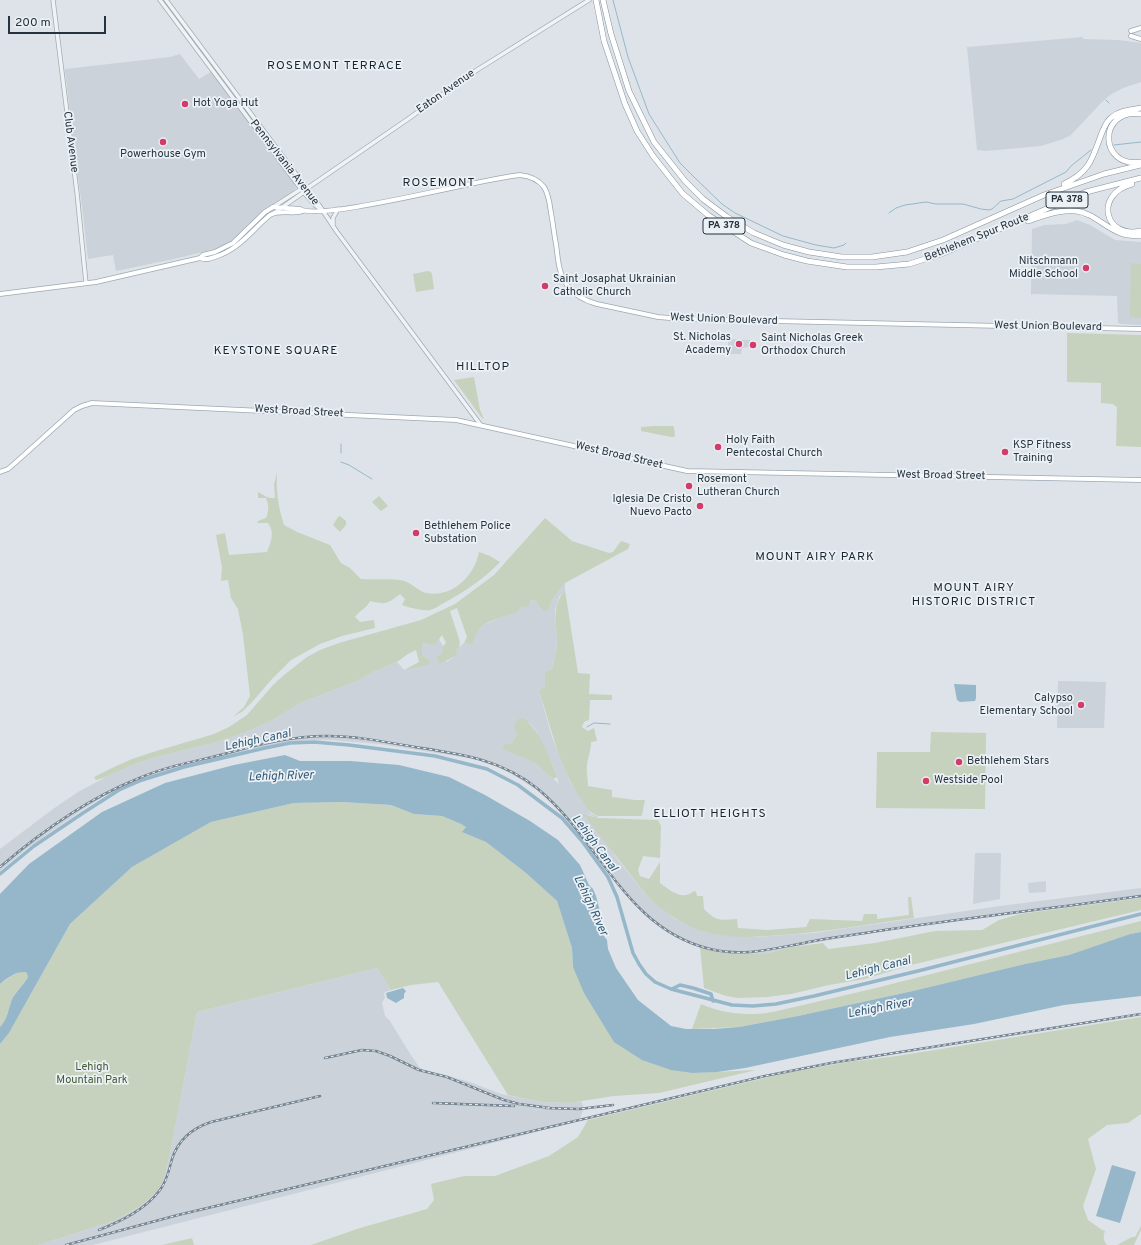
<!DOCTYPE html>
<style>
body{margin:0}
#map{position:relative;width:1141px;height:1245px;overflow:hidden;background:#dde3e8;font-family:Overpass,sans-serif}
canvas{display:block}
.scale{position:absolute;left:8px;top:16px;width:98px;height:18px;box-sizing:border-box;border:2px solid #26333f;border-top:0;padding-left:5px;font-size:12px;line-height:14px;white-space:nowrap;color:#26333f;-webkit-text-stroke:3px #ecf1f5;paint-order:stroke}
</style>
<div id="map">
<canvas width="1141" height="1245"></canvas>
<div class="scale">200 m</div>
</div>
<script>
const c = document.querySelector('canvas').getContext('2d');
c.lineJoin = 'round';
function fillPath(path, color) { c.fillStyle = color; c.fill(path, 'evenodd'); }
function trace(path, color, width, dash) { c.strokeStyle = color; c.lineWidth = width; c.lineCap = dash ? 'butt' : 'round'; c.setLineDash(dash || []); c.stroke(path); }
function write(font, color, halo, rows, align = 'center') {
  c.font = font + ' Overpass,sans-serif'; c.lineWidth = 3.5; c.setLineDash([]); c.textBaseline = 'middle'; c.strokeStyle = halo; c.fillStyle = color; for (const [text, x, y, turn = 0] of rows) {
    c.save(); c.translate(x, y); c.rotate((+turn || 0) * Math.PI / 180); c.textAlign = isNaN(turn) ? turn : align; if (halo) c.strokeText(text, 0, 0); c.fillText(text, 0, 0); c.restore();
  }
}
fillPath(new Path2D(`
 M1083,37V39L1119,40L1141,43V82L1123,88L1110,95L1101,103L1071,135L1063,139L1041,146L986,151L977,150L967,47Z
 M180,54L199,79L212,71L294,183L296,188L293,192L264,211L232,242L219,248L174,259L116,271L113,255L88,259L83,214L73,140L65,69L170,57Z
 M1077,220L1090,225L1115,240L1141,242V325L1120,324L1118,322L1117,296L1034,294L1031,295L1032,229L1044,225L1066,224Z
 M728,339L750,340L749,347L742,348L741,354H728Z
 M565,583V590L559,597L555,611L557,640L556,654L552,669L545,672V686L539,691L552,737L570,782L591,814L598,816L597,818L587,814L618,860L648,897L675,919L705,932L721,935L757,937L814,933L1000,906L1141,888V898L912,927L839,938L792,947L768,953L746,954L724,953L709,950L678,938L651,921L630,900L565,818L552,804L537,790L510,773L496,766L474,759L380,744L330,740H310L278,744L221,758L142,779L103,797L82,810L26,849L0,871V849L53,809L78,792L106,777L130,766L152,758L217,742L246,732L271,721L302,702L355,682L373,672L397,662L404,670L429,660L422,655V643L435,645L439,639L443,646L442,654L436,656L447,662L456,655V650L464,643L472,645L474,637L481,626L499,618L519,612L520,608L529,600L536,601L540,608L547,611L550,604L559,588ZM529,722L536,731L553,765L559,784L536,764L521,757L505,744L512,743L517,734Z
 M1058,681L1106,682L1104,728H1057Z
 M975,853H1001L1000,899L973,904Z
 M1046,881V892L1029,893L1028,883Z
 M377,968L391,990L385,992L384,994L385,998L382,1003L385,1016L390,1021L409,1052L419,1067L422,1069L470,1082L501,1094L542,1102L569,1103L581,1101L584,1108L579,1121L93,1245H38L114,1221L142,1205L159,1190L164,1179L171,1149L197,1012Z`), '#cbd2da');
fillPath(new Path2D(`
 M1131,263L1141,264V318L1130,317Z
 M428,271L431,272L432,274L434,289L416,292L413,274Z
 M1067,333L1141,335V447L1116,446L1117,407L1114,405L1113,404L1101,403V383L1067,382Z
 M474,377L480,410L484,419L482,418L454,380Z
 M654,426H673L674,427L675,435L674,437H671L641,431V427Z
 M277,472C276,492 278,506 284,525L297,532L330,545L341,563L350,568L361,579C374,580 393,578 404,581C412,583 418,591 426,593C452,598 474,577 479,552L490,556L500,562C484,579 464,592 444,603C440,605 435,609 430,610C421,611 411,608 402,605L405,599L400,594C387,604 386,605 370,601C366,609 360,610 355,617L360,622L374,620L375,628L342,636L320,644L291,660L272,679L253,701L243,711L233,717L244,707L250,696L243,635L238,609L231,598L228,580L221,581L222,567L216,535L225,533L229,555L267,552C271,542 275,532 268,523H257L258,521L266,518C269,511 269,505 266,498H258V492C264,495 267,499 275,498L274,485Z
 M379,496L388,506L381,511L372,502Z
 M340,516L346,521V525L340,532L333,525L338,517Z
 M545,518L572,541L609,553L613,552L621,541L630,544L628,549L565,583C557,591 551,601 547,612L540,608L536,601L530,600L528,608L523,606L520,608L519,612C510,615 487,620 480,628C476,633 474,639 472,645L464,643L467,637L457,608L450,611L460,642L459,648L456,650L457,655C450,658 447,662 439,663L436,656L442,654L443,646L446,643L442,635L435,645L422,643V655L429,660L430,664L404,670L419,662L416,650L408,654L397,662L373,672L355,682L302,702L271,721L246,732L217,742L152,758L130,766L106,777L96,780L94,777L114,767L132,759L153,752L214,734L229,727L247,715L273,685L284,675L307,657L320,650L339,643L421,620L455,604L494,575Z
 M565,590L578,673L590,674L589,694L612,695V700H590L589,720L584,722L582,727L588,731L594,728L597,741L591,742C591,750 588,757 587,765C586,772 588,779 588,786L612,790V797L635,800H645L642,815L641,816H598C590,813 587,809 583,802C559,769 552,729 539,691L545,686V672L552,669C555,659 557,651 557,641C557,622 551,607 565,590Z
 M524,718C540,732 550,756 557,777L553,779L536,764L502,748L505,744L512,743L517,734L514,727L518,719Z
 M931,732L986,733L985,809L876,808L877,752H930Z
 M342,802L391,805L414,814L442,816L461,824L466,827L463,832L486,842L526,873L557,901L572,948L573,967L693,1073L756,1070L659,1093L614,1096L569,1103L542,1102L508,1095L438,982L411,985L391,990L377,968L197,1012L171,1149L164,1179L159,1190L142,1205L114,1221L38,1245H0V1044L9,1033L70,924L132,867L211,822L294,803Z
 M583,814L598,818L658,820L661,826L660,858L643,856L638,870L640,876L649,879L660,862V883C671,891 682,901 694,891L696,892L697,896H703L704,909C717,922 720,920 737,919L738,928L767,930L806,927L810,919L862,921L864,914H877V919L909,915L908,897H911L914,918C870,924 825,932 781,935C756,937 729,939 705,932C683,925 665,913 648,897Z
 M1141,898V910L911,965L865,979L829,985L791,994L767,997L738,998L726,996L704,988L700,947L724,953L746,954L768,953L792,947L823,943L828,949L875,943L935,931L982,930L999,920L1020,914Z
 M1141,921V932L1130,934L1069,955L1025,964L913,991L798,1016L739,1027L692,1029L701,1004C720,1012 734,1014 754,1014C769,1014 784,1009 799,1006C825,1000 850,994 876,988C964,966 1053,943 1141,921Z
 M20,972H26L28,976L27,979C23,985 17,990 13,997C8,1007 8,1019 0,1027V984L11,976Z
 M1141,1017V1114L1128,1123L1107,1125L1088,1139L1096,1169L1083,1206L1088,1220L1102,1230L1105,1231C1103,1237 1103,1240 1107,1245H311L360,1228L427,1209L434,1200L431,1184L464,1176H495L549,1156L578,1137L588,1120L786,1073L848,1062L897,1056Z
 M1141,1226V1230L1134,1245H1117L1132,1237H1135Z
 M192,1238L194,1245H162Z`), '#c6d2be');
fillPath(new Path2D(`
 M954,684L976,685V698L975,701L960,702L957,700Z
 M285,755L300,761H350L399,765L449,777L485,795L530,821L558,840L573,857L580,865L589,885L593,889L596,896L600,911L598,931L604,936L607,940L608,949L616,968L638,1000L671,1026L686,1029H714L739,1027L798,1016L913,991L1025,964L1069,955L1130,934L1141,932V996L1064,1005L974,1024L890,1037L745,1068L717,1072L693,1073L671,1070L642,1060L614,1042L584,993L573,967L572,948L557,901L526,873L486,842L462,832L466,827L461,824L442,816L414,814L391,805L342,802L294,803L211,822L132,867L70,924L9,1033L0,1044V1027C8,1019 8,1008 13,997C17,991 23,985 27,979L28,976L26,972C16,971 7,978 0,984V894L29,864L102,812L165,783L234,765Z
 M403,988L406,991L404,994V998L396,1003L387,998L386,993Z
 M1112,1165L1136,1172L1120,1223L1096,1216Z`), '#96b7ca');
trace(new Path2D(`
 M613,0L628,57L649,114L680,163L693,176L722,204L735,213L783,236L816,245L834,248L844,245L846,243
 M1106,100L1109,103
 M1114,145L1141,142
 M889,213L896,208L905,205L926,202L936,204H963L981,209L989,210L992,209L1001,201L1013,199L1066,172L1071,166L1091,150
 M341,453V444
 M341,462L349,465L372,479
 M587,727L594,723L610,724`), '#96b7ca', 1);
trace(new Path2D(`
 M0,874L34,846L83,813L119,790L142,780L184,767L265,748L290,743L314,742L349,745L435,756L487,769L518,785L562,818L582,841L608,877L617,897L633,953L639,964L646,974L655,982L671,989L732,1005L753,1006L776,1004L814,996L922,970L1141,914
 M672,989L680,985L693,988L711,994L713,1001`), '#96b7ca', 3.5);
const tertiary = new Path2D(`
 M53,0L77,193L86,283
 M160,0L301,189L315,205L320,209
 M166,0L319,205L337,232L480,424
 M273,207L301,189H303
 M274,213L304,192L306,189L408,119L477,70L589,0
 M333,225V218L338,209`);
const primary = new Path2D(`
 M1131,31L1141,28
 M1131,36L1141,39
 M200,258C206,260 209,259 215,257C231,252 242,242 254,230C259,225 264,220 270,215C280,209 293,215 303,211
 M0,294L96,282L200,258L203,255L215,252L233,243L265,212L273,207L300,209C321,222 483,178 520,175C529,176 538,179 544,187C549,195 550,205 551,213C553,223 554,234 556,244C558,257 558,273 567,285C574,295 586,301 597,304L658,317L682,319L1141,329
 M0,472L8,469L15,463L74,410L82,406L92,403L456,420L687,471L1141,480`);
const motorway = new Path2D(`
 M596,0L604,41L625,104L637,131L653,156L683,194L708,215L751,243L784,255L807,261L847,267H876L909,264L941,254L1086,192L1141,178
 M603,0L611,34L629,91L654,142L685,181L703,199L727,217L754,233L783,245L809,252L842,257H872L907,252L943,240L1044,195L1104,174L1141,165
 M1141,114C1097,108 1099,169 1141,162
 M1064,184C1089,172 1092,160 1101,135C1104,128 1106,121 1112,117C1121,110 1131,110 1141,108
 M1132,184C1094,194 1104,239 1141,231
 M1028,221C1043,216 1059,209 1076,211C1094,213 1106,229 1123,234C1129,236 1135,236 1141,236`);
trace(tertiary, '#a2abb2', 5);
trace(primary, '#9ca9b4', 5.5);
trace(motorway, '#84939f', 6);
trace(tertiary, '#f0f3f6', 3.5);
trace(primary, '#fff', 4);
trace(motorway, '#fff', 5);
const rail = new Path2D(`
 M0,867C41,832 87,799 137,779C166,766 198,761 228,753C261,744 293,736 327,736C356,736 386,742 415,747C460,754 501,759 538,789C601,841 624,928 710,949C744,957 771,949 804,943C828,938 854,935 878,931C966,918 1054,908 1141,896
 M325,1058L362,1050L376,1051L390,1056L419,1070L447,1077L504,1100L519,1104L550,1108
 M433,1103L514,1106
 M546,1108L579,1109L613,1105
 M99,1230C121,1221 145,1210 160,1190C167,1181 169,1170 172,1159C178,1140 193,1128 211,1122L320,1096
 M66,1245L178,1215L765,1076L831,1063L1141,1014`);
trace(rail, '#768592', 2.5);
trace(rail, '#ecf1f5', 1, [3]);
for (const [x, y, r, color] of [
 [185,104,4,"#d33c69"],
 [163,142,4,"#d33c69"],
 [1086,268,4,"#d33c69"],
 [545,286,4,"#d33c69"],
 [739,344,4,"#d33c69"],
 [753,345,4,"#d33c69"],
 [718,447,4,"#d33c69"],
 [1005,452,4,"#d33c69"],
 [689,486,4,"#d33c69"],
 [700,506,4,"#d33c69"],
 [416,533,4,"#d33c69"],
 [1081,705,4,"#d33c69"],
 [959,762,4,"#d33c69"],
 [926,781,4,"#d33c69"]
]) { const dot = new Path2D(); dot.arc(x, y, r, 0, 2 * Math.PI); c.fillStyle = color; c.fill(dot); trace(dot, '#ecf1f5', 1.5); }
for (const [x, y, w] of [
 [1067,200,42],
 [724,226,42]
]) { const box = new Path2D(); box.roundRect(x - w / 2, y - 8, w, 16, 3); c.fillStyle = '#ecf1f5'; c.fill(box); trace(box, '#26333f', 1); }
write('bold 10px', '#26333f', null, [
 ["PA 378",1067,200],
 ["PA 378",724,226]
]);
write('11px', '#26333f', '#ecf1f5', [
 ["Eaton Avenue",446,92,-35],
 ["Club Avenue",70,142,83],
 ["Pennsylvania Avenue",284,163,52],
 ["Bethlehem Spur Route",977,238,-22],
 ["West Union Boulevard",724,320,2],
 ["West Union Boulevard",1048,327,1],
 ["West Broad Street",299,412,3],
 ["West Broad Street",619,456,13],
 ["West Broad Street",941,476,1]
]);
write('11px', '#26333f', '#ecf1f5', [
 ["Hot Yoga Hut",193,104],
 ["Powerhouse Gym",163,155,"center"],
 ["Nitschmann",1078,262,"right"],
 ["Middle School",1078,275,"right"],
 ["Saint Josaphat Ukrainian",553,280],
 ["Catholic Church",553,293],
 ["St. Nicholas",731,338,"right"],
 ["Academy",731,351,"right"],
 ["Saint Nicholas Greek",761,339],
 ["Orthodox Church",761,352],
 ["Holy Faith",726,441],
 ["Pentecostal Church",726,454],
 ["KSP Fitness",1013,446],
 ["Training",1013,459],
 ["Rosemont",697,480],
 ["Lutheran Church",697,493],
 ["Iglesia De Cristo",692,500,"right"],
 ["Nuevo Pacto",692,513,"right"],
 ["Bethlehem Police",424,527],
 ["Substation",424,540],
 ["Calypso",1073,699,"right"],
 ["Elementary School",1073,712,"right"],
 ["Bethlehem Stars",967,762],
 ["Westside Pool",934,781]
], 'left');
write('11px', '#405b33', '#ecf1f5', [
 ["Lehigh",92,1068],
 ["Mountain Park",92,1081]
]);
c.letterSpacing = '1px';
write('12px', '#18242f', '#ecf1f5', [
 ["ROSEMONT TERRACE",335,67],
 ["ROSEMONT",439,184],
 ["KEYSTONE SQUARE",276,352],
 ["HILLTOP",483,368],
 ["MOUNT AIRY PARK",815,558],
 ["MOUNT AIRY",974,589],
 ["HISTORIC DISTRICT",974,603],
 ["ELLIOTT HEIGHTS",710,815]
]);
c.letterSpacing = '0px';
write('italic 12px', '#2f5874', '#ecf1f5', [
 ["Lehigh Canal",258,741,-12],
 ["Lehigh River",281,777,-2],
 ["Lehigh Canal",594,844,53],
 ["Lehigh River",590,906,65],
 ["Lehigh Canal",878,969,-14],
 ["Lehigh River",880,1009,-11]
]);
</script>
